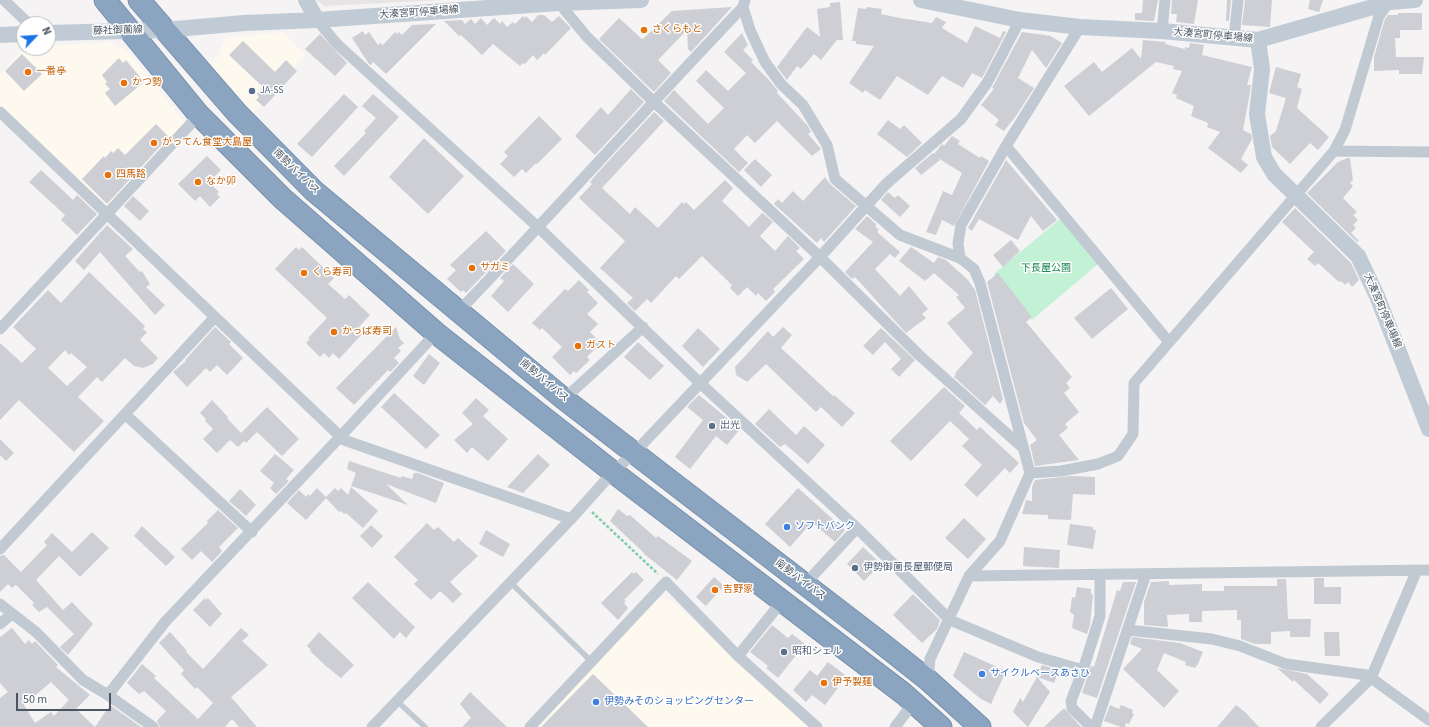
<!DOCTYPE html>
<meta charset="utf-8">
<style>
body{margin:0}
#map{position:relative;width:1429px;height:727px;overflow:hidden;background:#f5f3f3;font-family:"Source Sans 3",sans-serif}
canvas{display:block}
.north{position:absolute;left:16px;top:16px;width:40px;height:40px;box-sizing:border-box;background:#fff;border:1px solid #b7bbc0;border-radius:50%;rotate:65deg;font-size:11px;font-weight:700;line-height:16px;text-align:center;color:#4a5661}
.north::after{content:'';display:block;margin:auto;width:14px;height:18px;background:#1a73e8;clip-path:polygon(50% 0,100% 100%,50% 72%,0 100%)}
.scale{position:absolute;left:16px;top:693px;width:95px;height:18px;box-sizing:border-box;border:2px solid #4a5661;border-top:0;padding-left:5px;font-size:12px;line-height:14px;white-space:nowrap;color:#4a5661;-webkit-text-stroke:3px #fff;paint-order:stroke}
</style>
<div id="map">
<canvas width="1429" height="727"></canvas>
<div class="north">N</div>
<div class="scale">50 m</div>
</div>
<script>
const c = document.querySelector('canvas').getContext('2d');
c.lineJoin = 'round';
function fillPath(path, color) { c.fillStyle = color; c.fill(path, 'evenodd'); }
function trace(path, color, width, dash) { c.strokeStyle = color; c.lineWidth = width; c.lineCap = dash ? 'butt' : 'round'; c.setLineDash(dash || []); c.stroke(path); }
function write(font, color, halo, rows, align = 'center') {
  c.font = font + ' "Source Sans 3","Noto Sans JP",sans-serif'; c.lineWidth = 3; c.setLineDash([]); c.textBaseline = 'middle'; c.strokeStyle = halo; c.fillStyle = color; for (const [text, x, y, turn = 0] of rows) {
    c.save(); c.translate(x, y); c.rotate((+turn || 0) * Math.PI / 180); c.textAlign = isNaN(turn) ? turn : align; if (halo) c.strokeText(text, 0, 0); c.fillText(text, 0, 0); c.restore();
  }
}
fillPath(new Path2D(`
 M283,32L305,55L252,115L208,67L218,55L225,38Z
 M110,42L128,51L185,123L108,209L0,106V74L25,48H48V46Z
 M655,597L672,600L807,727H537Z`), '#fdf9ef');
fillPath(new Path2D(`
 M317,0H443L324,6Z`), '#e6e4e5');
fillPath(new Path2D(`
 M1060,219L1098,264L1032,320L994,274Z`), '#c3f1d5');
fillPath(new Path2D(`
 M1143,0H1158L1154,21L1135,20V13H1142Z
 M1172,0H1198L1194,24L1176,22L1177,14H1171Z
 M1227,0H1231L1229,21H1226Z
 M1245,0H1272L1270,27L1242,25Z
 M1310,0H1323L1319,12L1308,9Z
 M840,2L843,40H837L821,60L814,54L801,69L797,66L787,80L777,67L807,27L820,37L817,9L830,7V3Z
 M732,7L691,52L688,49L687,30L658,60L671,73L654,92L599,39L619,18L642,39L644,38L672,11Z
 M867,7L882,9L881,14L900,18L932,23L936,17L946,22L942,28L967,43L975,26L1000,38L1003,31L1006,32L982,78L972,73L963,88L942,76L928,95L897,76L880,100L865,90L863,93L849,83L874,46L856,44V41H852L858,8L866,9Z
 M1398,13H1422V30H1400V38H1395L1396,57H1424L1422,74H1399V70L1374,71V57L1385,19L1388,15H1398Z
 M538,15H544L552,22L559,16L571,28L545,55L544,53L537,60L533,55L525,64L523,63L520,66L493,44L482,55L461,35L459,36L444,21L462,20L465,24L471,19L475,24L481,18L487,25L494,18L500,24L502,21L507,27L513,22L515,24L523,16L525,18L526,16L532,22Z
 M436,24L386,74L373,62L371,65L369,64L352,38L363,31L365,35L369,32L378,45L380,43L383,45L395,32L397,34L399,32L402,35L412,25Z
 M1022,32L1045,35L1048,36L1049,35L1062,43L1046,68L1032,50L1018,78L1034,88L1016,116L1004,131L995,125L999,120L981,105L994,89L992,88Z
 M742,33L748,45L743,50L753,60L751,62L768,79L778,91L777,93L808,126L811,132L808,134L821,149L812,156L777,121L755,143L747,135L734,149L748,163L739,172L664,101L674,90L708,124L724,108L696,81L706,70L728,91L746,73L724,52Z
 M320,34L347,63L335,76L305,49Z
 M1143,40L1166,42L1165,44L1185,49V47L1189,48L1190,43L1204,45L1202,55L1252,67L1247,85H1251L1249,98L1243,130L1251,134L1252,139L1241,159L1248,165L1241,173L1208,148L1220,132L1207,127L1208,123L1191,116L1194,106L1176,98L1177,95L1172,93L1182,71L1173,69L1174,66L1156,62L1089,116L1064,86L1094,62L1102,72L1132,48L1141,59Z
 M243,41L275,72L286,60L297,71L264,107L256,100L259,97L257,94L263,87L229,55Z
 M22,54L42,74L24,91L5,71Z
 M119,58L123,63L126,60L144,82L115,106L105,93L110,89L105,84L107,82L102,75Z
 M1276,67L1301,74L1297,87L1302,89L1297,108L1329,137L1318,150L1310,143L1290,164L1272,147L1270,136L1276,131L1286,98L1269,93Z
 M631,89L644,102L595,155L575,136L601,107L608,115Z
 M344,94L358,107L312,157L297,144Z
 M373,94L399,117L344,176L334,166L366,133L364,131L376,118L362,106Z
 M654,112L664,121L602,188L630,214L635,207L658,228L682,202L684,204L686,202L694,210L725,180L733,188L722,201L749,227L762,213L764,214L773,222L760,236L775,251L788,236L800,248L796,251L804,259L773,289L775,292L766,301L758,293L756,296L747,287L738,296L730,288L732,285L702,256L679,279L676,276L651,303L647,299L635,311L627,303L633,298L600,268L625,241L579,198L592,184L590,182L602,168Z
 M539,116L562,139L537,164L536,163L526,173L522,169L514,177L500,164L508,156L504,152Z
 M888,120L900,129L904,125L922,143L907,157L877,134Z
 M156,124L169,137L107,204L82,179L104,156L105,158L111,151L113,153L118,148L125,155Z
 M952,136L960,141L958,144L980,158L981,156L989,161L954,226L942,220L936,235L926,232L931,220L943,191L952,195L962,173L938,158L940,160L921,175L915,168L933,153L934,154L942,144L944,146Z
 M424,138L464,176L428,214L389,177Z
 M207,156L221,170L214,177L217,179L212,185L219,192L217,194L220,197L210,207L200,196L195,201L178,184Z
 M1347,158H1350L1353,180L1350,183L1353,186L1343,198L1357,212L1353,215L1358,220L1353,225L1356,228L1351,233L1359,241L1357,242L1307,193L1338,162Z
 M755,159L772,175L761,187L744,170Z
 M1006,160L1057,220L1043,231L1031,216L1018,240L979,219L972,231L968,228Z
 M41,170L73,200L77,195L97,214L77,235L61,220L65,215L29,182Z
 M825,177L830,184L856,206L824,242L821,238L817,243L774,204L778,199L782,203L793,191L803,201Z
 M888,192L895,198L898,195L910,206L900,217L881,200Z
 M133,196L149,211L140,221L124,206Z
 M1295,208L1351,263L1359,280L1352,287L1348,282L1345,285L1341,281L1339,282L1318,263L1315,266L1307,259L1314,252L1282,222Z
 M867,216L876,224V228L879,229L877,232L900,252L895,258L890,254L875,269L900,296L909,286L928,309L922,314L926,318L906,333L855,277L852,279L845,272L873,242L855,229Z
 M107,225L133,249L125,256L140,272L142,271L150,284L146,287L165,305L155,315L100,252L84,270L75,261Z
 M486,231L506,251L466,293L463,290L461,292L447,279L456,270L450,265Z
 M1011,240L1020,251L1003,267L993,255Z
 M296,247L299,250L302,247L334,278L328,284L345,299L349,295L370,315L359,327L364,332L339,359L333,353L329,358L324,353L320,357L306,343L310,339L308,338L327,318L275,269Z
 M911,247L934,263L938,257L946,260L968,280L975,290L1003,399L1000,404L993,396L985,405L954,377L956,374L955,373L973,353L947,323L965,308L956,297L959,295L934,273L925,281L899,261Z
 M513,264L534,284L508,312L491,296L504,281L500,278Z
 M89,272L145,326L143,329L147,332L140,340L158,358L153,364L143,368L134,366L125,358L102,382L97,377L78,397L104,421L74,452L19,400L0,420V343L22,363L36,349L13,327L48,290L61,303ZM65,350L69,355L71,353L87,367L67,386L48,368Z
 M998,273L1032,317L1026,322L1072,377L1066,383L1070,388L1064,393L1079,412L1065,424L1068,428L1059,435L1079,460L1035,466L1030,445L1037,440L1024,423L987,282Z
 M579,280L589,290L587,292L598,303L587,314L598,324L590,332L601,343L587,357L590,360L576,373L574,371L570,375L552,357L562,347L542,328L540,330L532,323L565,289L568,291Z
 M1111,288L1128,309L1092,339L1074,318Z
 M215,327L231,342L229,344L243,358L227,375L217,365L210,372L206,368L187,387L173,372L186,361L185,360Z
 M396,327L400,339L404,343L398,348L401,351L394,358L399,363L390,372L388,370L354,405L336,388Z
 M783,327L792,335L781,348L833,396L834,395L855,413L842,427L821,407L816,412L766,364L747,382L736,375L735,367L768,331L773,337Z
 M698,328L720,349L703,367L682,346Z
 M881,328L915,360L899,377L891,369L901,359L885,342L873,355L863,346Z
 M638,342L664,366L650,380L624,357Z
 M429,354L440,363L424,385L413,376Z
 M944,387L965,406L959,413L977,430L980,427L1019,463L1010,473L1005,468L977,497L964,485L982,465L962,446L969,439L950,421L911,461L890,441Z
 M394,393L440,435L426,449L381,407Z
 M699,395L740,429L727,445L716,436L690,469L675,457L703,420L687,407Z
 M476,398L489,410L483,416L508,439L488,461L472,447L467,453L454,440L473,424L462,413Z
 M212,400L228,417L227,418L241,433L267,407L299,439L282,456L257,432L246,443L244,441L238,447L230,440L217,453L203,439L213,429L205,421L206,419L200,413Z
 M769,409L796,435L804,426L825,445L808,464L785,444L780,447L755,424Z
 M0,439L14,453L6,461L0,455Z
 M275,454L294,470L286,479L289,481L276,494L270,488L274,483L260,471Z
 M538,454L550,465L523,493L507,487Z
 M349,461L401,478V476L412,479L414,473H418L444,483L436,503L386,484L408,505L351,486L356,473L347,469Z
 M1071,476L1095,477V495L1073,494L1071,520L1048,519V515L1022,514L1026,500L1032,501V487L1035,480Z
 M351,487L378,511L363,528L346,513L344,514L341,511L339,512L326,498L306,520L287,503L299,490L306,497L308,494L310,496L317,488L326,497L335,488L338,491L341,488L348,495Z
 M798,488L845,530L835,542L812,522L790,547L765,524Z
 M240,489L256,505L246,516L229,501Z
 M618,509L627,516L630,515L656,538L658,536L692,561L677,580L644,554V553L610,521Z
 M218,510L238,528L219,547L222,551L212,562L201,551L192,560L181,549L208,523L207,521Z
 M964,518L986,539L968,559L945,538Z
 M427,523L434,530L438,527L454,542L458,538L478,556L450,582L462,594L453,603L440,591L431,600L414,584L418,580L394,557Z
 M1070,524L1093,527V530H1096L1093,549L1067,545Z
 M371,525L383,536L372,548L360,536Z
 M142,526L175,557L166,566L134,536Z
 M486,530L510,544L503,557L479,544Z
 M92,532L109,548L80,577L59,556L36,580L63,610L72,602L93,624L68,655L60,647L74,634L47,607L39,612L32,605L34,603L16,585L12,588L8,584L0,592V556L4,555L21,572L47,545L44,542L52,533L72,552Z
 M863,547L881,564L864,581L847,564Z
 M1024,547L1060,550L1059,568L1023,566Z
 M632,572L634,574L636,572L644,580L624,600L626,601L624,603L628,608L618,620L601,603Z
 M714,577L724,586L706,606L696,597Z
 M1314,578H1324V587H1341V604H1314Z
 M1277,579H1286L1288,619H1311L1310,637H1290V631L1271,632V644H1255L1241,639V620H1237V610L1202,611V622H1189V614L1167,615L1168,627L1144,625V602L1151,582L1169,581V585L1202,584V591H1224V586H1277Z
 M368,582L415,627L406,638L400,632L394,639L352,598Z
 M1123,582H1136L1097,698L1082,693L1091,666L1094,667L1117,590L1120,591Z
 M1077,587L1091,589V594L1093,595L1090,625L1087,634L1072,628L1074,615L1070,612L1072,597L1075,598Z
 M913,594L940,620L937,629L922,643L893,615Z
 M205,598L206,600L208,598L222,614L210,627L193,610Z
 M772,625L788,638L792,634L805,644L778,678L766,668L768,666L750,652Z
 M12,628L25,644L29,640L32,644L35,641L58,665L56,667L90,695L76,709L95,727L110,705L141,727H0V698L8,692L0,683V637ZM51,682L69,700L54,716L51,712L35,723L24,705Z
 M241,628L249,635L242,641L268,665L231,697L257,727H239L232,719L225,727H160L157,721L166,711L144,691L139,694L127,683L142,664L156,676L154,678L198,719L213,703L197,687L195,689L181,674L184,670L159,643L170,632L187,651L186,652L203,669Z
 M319,632L354,665L341,678L327,667L310,651L311,650L307,646Z
 M1324,632H1339L1340,656H1325Z
 M1132,637L1180,643L1203,652L1197,666H1196L1195,668L1185,665L1186,662L1164,653L1157,670L1179,691L1164,708L1123,669L1142,649L1130,644Z
 M964,652L1006,671L991,704L981,699L953,676Z
 M828,662L845,675L836,687L838,688L825,705L812,695L806,702L793,690L810,670L817,676Z
 M1042,665L1059,670L1054,683L1037,677Z
 M1277,668L1307,674L1329,694L1320,704L1294,680L1293,682Z
 M593,674L620,700L648,727H541Z
 M1037,677L1050,692L1028,727L1013,712L1020,698L1023,702Z
 M470,692L507,727H462L471,718L460,704Z
 M1110,705L1119,709L1121,705L1133,710L1132,713L1134,714L1129,724L1126,723L1125,727H1121L1104,721Z
 M1236,705L1245,712L1259,727H1217Z
 M1063,709H1065L1081,727H1044Z`), '#cdcfd5');
const highway = new Path2D(`
 M105,0L199,115L282,198L436,333L613,472L904,694L941,727
 M139,0L237,113L314,191L564,399L880,642L928,680L980,727`);
trace(highway, '#7690ad', 23);
trace(new Path2D(`
 M592,512L658,574`), '#7ad0a6', 2.5, [3, 2]);
trace(new Path2D(`
 M510,582L591,661
 M397,701L425,727`), '#c1cad2', 5.5);
trace(new Path2D(`
 M4,0L29,24
 M559,3L587,37L653,101L820,257L919,355L1023,448
 M743,7L750,30L765,62L781,84L803,105L827,145L835,179L900,235L960,258
 M317,20L337,44L539,228L700,383L857,528L950,620L1038,657L1083,670L1071,701L1072,708L1091,727
 M1162,31L1165,0
 M1234,38L1238,0
 M0,112L344,440L571,519
 M1006,146L1169,342
 M1334,151L1429,152
 M459,311C555,211 647,107 743,7L745,0
 M0,329L199,115
 M564,399L643,327
 M125,414L252,532
 M1030,473L1061,471L1098,464L1118,456L1133,434L1134,383L1334,151L1345,130L1379,16L1390,1
 M0,549L214,318
 M969,576L1429,570
 M805,584L857,528
 M0,604L36,632L83,680L108,695L153,727
 M0,624L12,614
 M1128,630L1212,639L1240,646L1286,664L1367,675L1429,720
 M738,656L783,600
 M1083,670L1100,616V575
 M928,680L930,659L969,576L1000,541L1030,473L980,283L974,269L960,258L958,243L961,225L1006,146L1080,27
 M108,695L165,622L340,437L436,333
 M372,727L571,519L613,472L634,453L820,257L886,184L961,119L987,83L1020,20
 M530,727L666,582L738,656L817,727
 M895,727L914,702
 M1095,727L1146,574
 M1321,727L1371,678L1417,570`), '#c1cad2', 11);
trace(new Path2D(`
 M306,0L317,20L559,3L641,0
 M921,0L1020,20L1080,27L1162,31L1258,40L1262,69L1257,114L1264,157L1274,174L1358,256L1377,296L1429,429
 M48,33L164,30L244,23L317,20
 M0,35L24,34
 M1258,40L1390,2L1415,0`), '#c1cbd6', 16);
trace(highway, '#8ba5c1', 21);
for (const [x, y, r, color] of [
 [644,30,4,"#e8710a"],
 [28,72,4,"#e8710a"],
 [124,83,4,"#e8710a"],
 [252,91,4,"#5c6f8a"],
 [154,143,4,"#e8710a"],
 [108,175,4,"#e8710a"],
 [198,182,4,"#e8710a"],
 [472,268,4,"#e8710a"],
 [304,273,4,"#e8710a"],
 [334,332,4,"#e8710a"],
 [578,346,4,"#e8710a"],
 [712,426,4,"#5c6f8a"],
 [787,527,4,"#3f7fe0"],
 [855,568,4,"#5c6f8a"],
 [715,590,4,"#e8710a"],
 [784,652,4,"#5c6f8a"],
 [982,674,4,"#3f7fe0"],
 [824,683,4,"#e8710a"],
 [596,702,4,"#3f7fe0"]
]) { const dot = new Path2D(); dot.arc(x, y, r, 0, 2 * Math.PI); c.fillStyle = color; c.fill(dot); trace(dot, '#fff', 1.5); }
write('10px', '#4a5661', '#fff', [
 ["大湊宮町停車場線",419,13,-4],
 ["藤社御薗線",118,31,-2],
 ["大湊宮町停車場線",1213,36,5],
 ["南勢バイパス",296,172,44],
 ["大湊宮町停車場線",1382,311,67],
 ["南勢バイパス",544,381,40],
 ["南勢バイパス",800,580,37]
]);
write('10px', '#c56008', '#fff', [
 ["さくらもと",652,30],
 ["一番亭",36,72],
 ["かつ勢",132,83],
 ["がってん食堂大島屋",162,143],
 ["四馬路",116,175],
 ["なか卯",206,182],
 ["サガミ",480,268],
 ["くら寿司",312,273],
 ["かっぱ寿司",342,332],
 ["ガスト",586,346],
 ["吉野家",723,590],
 ["伊予製麺",832,683]
], 'left');
write('10px', '#4e5e75', '#fff', [
 ["JA-SS",260,91],
 ["出光",720,426],
 ["伊勢御薗長屋郵便局",863,568],
 ["昭和シェル",792,652]
], 'left');
write('10px', '#17864f', '#fff', [
 ["下長屋公園",1046,269]
]);
write('10px', '#366cbe', '#fff', [
 ["ソフトバンク",795,527],
 ["サイクルベースあさひ",990,674],
 ["伊勢みそのショッピングセンター",604,702]
], 'left');
</script>
